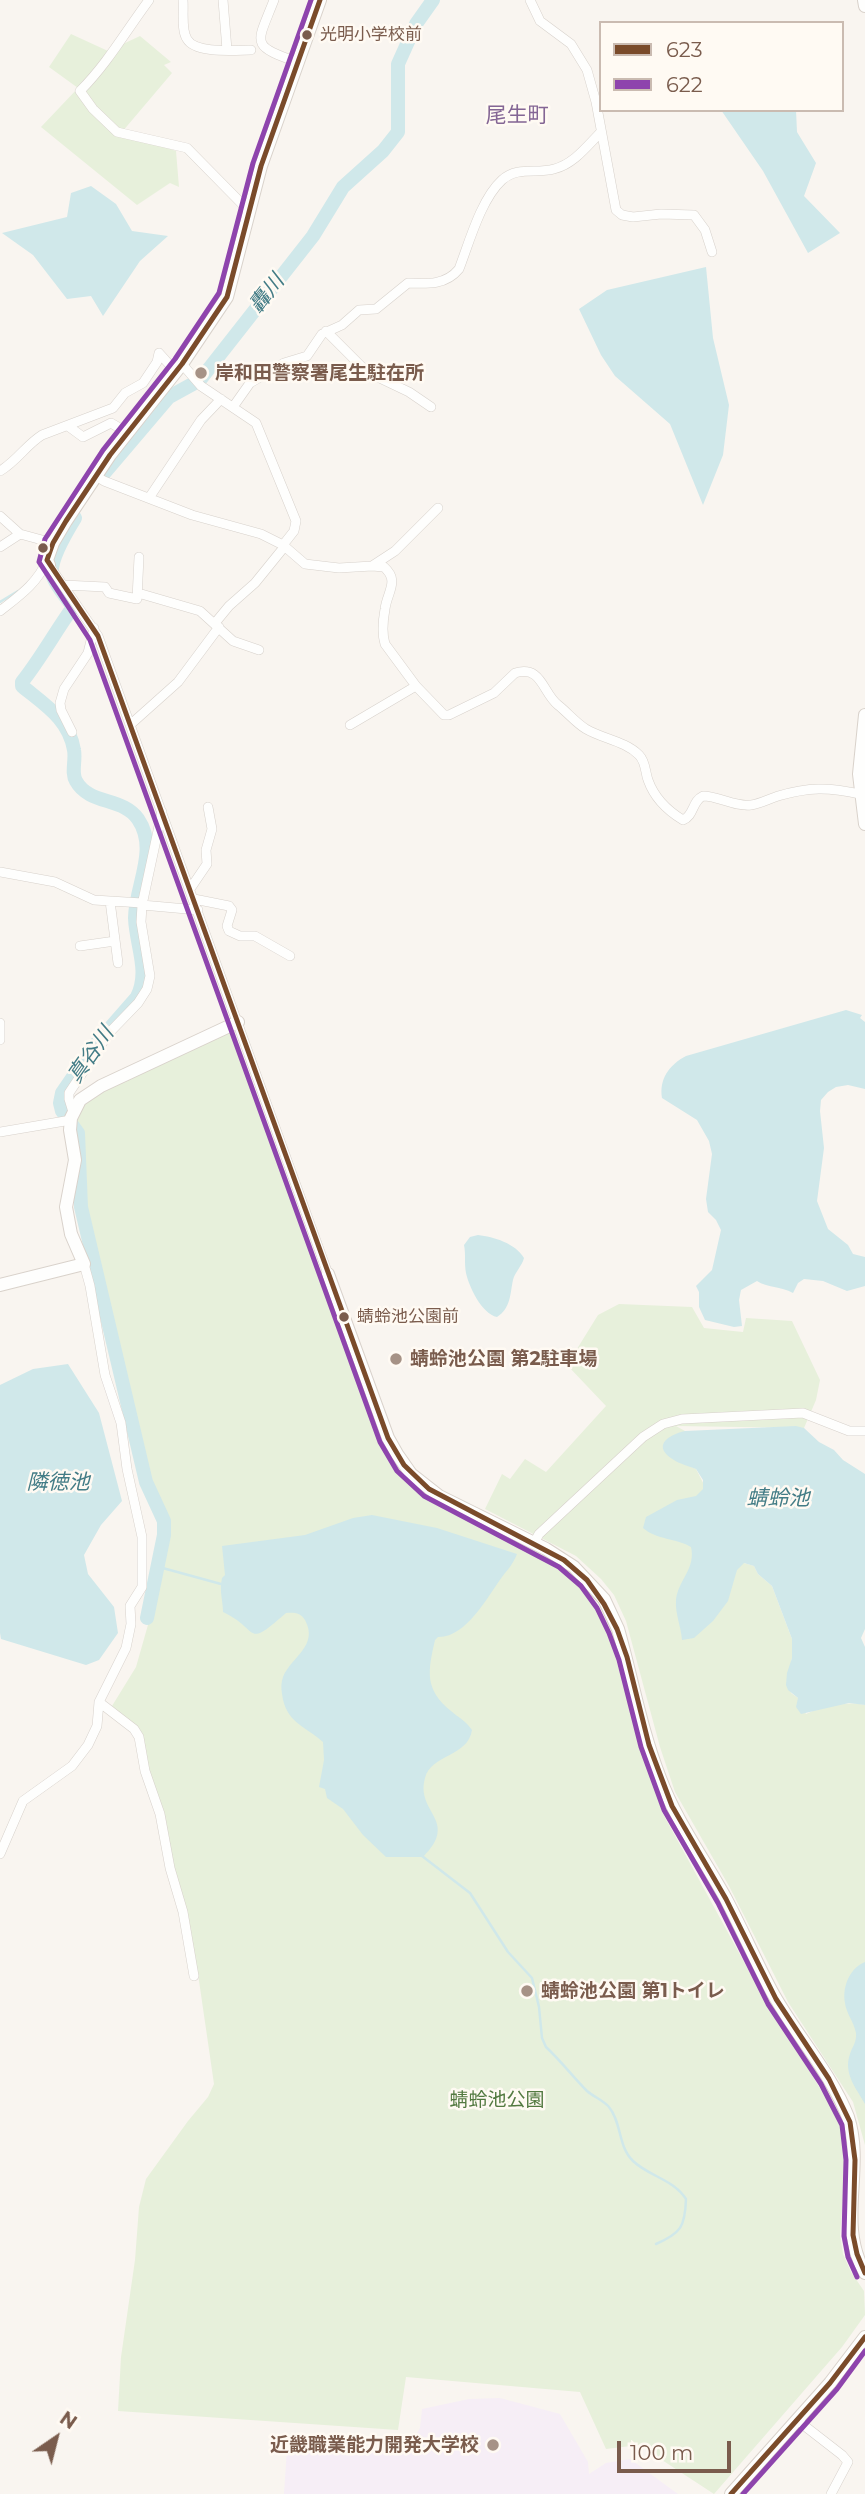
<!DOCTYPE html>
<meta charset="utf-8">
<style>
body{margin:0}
#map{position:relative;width:865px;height:2494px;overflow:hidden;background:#f9f5f0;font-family:Montserrat,sans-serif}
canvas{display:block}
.legend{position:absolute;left:599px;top:21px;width:245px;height:91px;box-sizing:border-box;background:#fffaf3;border:2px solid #cabbb1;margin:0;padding:9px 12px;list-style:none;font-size:21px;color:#7a5c4d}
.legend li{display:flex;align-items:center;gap:14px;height:35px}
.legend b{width:35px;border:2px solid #cabbb1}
.north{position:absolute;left:21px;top:2403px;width:70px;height:70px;-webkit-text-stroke:5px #fffaf3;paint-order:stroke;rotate:35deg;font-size:19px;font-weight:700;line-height:28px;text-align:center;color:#7a5c4d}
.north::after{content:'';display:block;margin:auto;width:24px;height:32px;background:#7a5c4d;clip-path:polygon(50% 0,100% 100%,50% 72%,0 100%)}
.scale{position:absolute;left:617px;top:2441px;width:114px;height:32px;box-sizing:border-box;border:4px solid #7a5c4d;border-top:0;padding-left:9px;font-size:21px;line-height:24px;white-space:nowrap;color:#7a5c4d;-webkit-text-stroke:5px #fffaf3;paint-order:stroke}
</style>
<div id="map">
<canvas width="865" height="2494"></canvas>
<ul class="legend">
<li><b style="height:9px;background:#7a4b2a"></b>623</li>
<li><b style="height:9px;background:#8e44ad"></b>622</li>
</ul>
<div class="north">N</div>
<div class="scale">100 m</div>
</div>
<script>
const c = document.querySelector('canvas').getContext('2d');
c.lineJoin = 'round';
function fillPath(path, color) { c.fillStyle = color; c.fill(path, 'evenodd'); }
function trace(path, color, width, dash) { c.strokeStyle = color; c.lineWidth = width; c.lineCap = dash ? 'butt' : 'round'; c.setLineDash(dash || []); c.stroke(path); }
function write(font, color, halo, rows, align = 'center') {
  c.font = font + ' Montserrat,"Noto Sans JP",sans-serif'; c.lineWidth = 5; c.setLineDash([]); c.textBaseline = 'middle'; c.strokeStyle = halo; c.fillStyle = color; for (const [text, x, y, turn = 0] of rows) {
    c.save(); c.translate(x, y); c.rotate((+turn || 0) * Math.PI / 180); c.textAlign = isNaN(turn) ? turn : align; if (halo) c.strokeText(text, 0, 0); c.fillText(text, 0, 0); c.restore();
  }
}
fillPath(new Path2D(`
 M500,2398L560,2414L588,2462L589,2474L606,2463L630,2459L678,2494H284L287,2449L329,2453L373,2448H402L412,2442L420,2428L422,2409L469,2399Z`), '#f6eef6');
fillPath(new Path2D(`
 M71,34L108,51L140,36L171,62L164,65L172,73L122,132L176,151L179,187L170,183L137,205L41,127L78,88L49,67Z
 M232,1031L380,1446C393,1468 406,1484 426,1499L559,1568C580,1583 593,1600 605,1623L662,1812L749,1971L830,2105L841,2127L847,2154L840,2235L843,2254L851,2272L864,2291L865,2315L842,2347L714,2494L639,2445L606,2449L580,2392L406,2377L398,2430L118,2411L121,2357L135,2260L139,2207L146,2179L188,2121L208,2097L214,2084L198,1974L165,1828L164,1811L150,1778L138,1728L112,1706L136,1667L161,1579L166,1548L167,1520L148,1480L83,1206L82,1140L81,1133L75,1121L77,1114L90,1097Z
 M619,1304L692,1307L704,1328L743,1332L746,1318L792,1321L820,1380L816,1400L804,1428L676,1426L685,1431L687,1465L696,1469L744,1563L754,1566L758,1574L772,1586L792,1639V1658L788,1677L791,1693L798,1698L806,1714C823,1706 846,1701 865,1705V2145L853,2102L788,2002L729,1886L675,1792L660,1747L626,1621L614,1595L601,1579L576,1556L485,1509L502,1474L510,1479L525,1459L546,1472L606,1406L567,1365L598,1315Z`), '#e7f0db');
fillPath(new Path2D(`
 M721,110H796L797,132L816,163L804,196L840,233L808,253L763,171Z
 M91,186L116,204L132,231L168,236L140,261L103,316L91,296L67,299L33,255L2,233L67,217L71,193Z
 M706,267L713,338L729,405L723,455L703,505L670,424L615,376L601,355L579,309L607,290Z
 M846,1010L862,1015L860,1018L865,1022V1089L848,1085L836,1087L828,1092L821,1100L820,1111L824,1148L817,1201L828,1229L848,1245L853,1254L865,1257V1286L847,1291L823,1281L804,1279L798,1283L793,1293C781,1286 767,1288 757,1281L741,1290L739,1300L742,1326L734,1327L705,1320L699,1307V1292L696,1286L712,1270L721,1230L716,1220L708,1212L706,1199L712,1154L709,1141L697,1120L662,1098C659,1079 669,1065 686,1056Z
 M478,1235C494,1237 515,1243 524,1258C522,1266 515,1272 513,1280C510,1294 511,1308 497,1317C482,1314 469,1287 466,1273C464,1264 466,1254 464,1245L470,1237Z
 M68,1364L99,1413L122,1501L101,1525L84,1555L88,1574L114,1607L118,1633L99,1660L86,1665L1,1639L0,1633V1385L33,1369Z
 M796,1426L804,1428L819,1442L834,1450L843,1460L865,1474V1629L861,1638L865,1647V1705L849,1703L801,1714L796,1707L798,1698L788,1690L786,1685L787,1673L792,1658V1639L772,1586L758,1574L754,1566L744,1563L737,1570L728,1601L713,1621L694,1638L682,1640C681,1626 675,1614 676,1600C678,1580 696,1569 691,1547C676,1538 657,1540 643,1528L646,1517L677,1500L696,1496L703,1489V1480L696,1469C689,1466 680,1464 674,1460C651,1446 668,1435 685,1431Z
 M372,1515L437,1528L517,1554C513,1564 509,1568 502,1577C488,1596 466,1638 438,1637L435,1640C428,1671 424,1689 451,1711C458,1717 467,1722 472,1730C468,1757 431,1754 425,1778C415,1813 460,1820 423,1857H386L363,1835L343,1809L327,1798L325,1789L319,1787L324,1760L323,1742C304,1725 286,1723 282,1694C281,1688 281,1683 283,1677C291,1657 319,1646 305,1620C301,1613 294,1612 286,1613C244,1650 261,1630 223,1612C223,1601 219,1590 222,1578L225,1575L222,1546L305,1535L353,1518Z
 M865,1962V2104C856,2088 843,2073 850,2054C852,2047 857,2042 856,2033C854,2022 846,2013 845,2003C842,1986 850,1968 865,1962Z`), '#d0e8ea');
trace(new Path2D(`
 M0,602L18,591
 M159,1567L221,1584
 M422,1856L470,1893L508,1952L532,1978L539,2007L542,2038L546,2047C561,2061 573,2077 587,2091C594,2097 603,2100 609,2107C622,2123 618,2147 633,2161C650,2177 673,2179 686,2199C685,2227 681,2233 656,2244`), '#d0e8ea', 2.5);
trace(new Path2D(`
 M101,477L169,397L200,380L313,236L343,187L383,151L398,132V64L416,24L433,0
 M75,518C67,531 50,559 52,574C54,584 67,598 73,607C55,632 41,658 22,682V686C45,705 69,719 74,750C76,760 71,773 76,781C89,805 123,797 138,819C159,850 135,886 135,918C136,946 150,971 137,997L95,1045L62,1093L60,1103L62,1111L78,1133L81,1207L146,1482L164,1521V1535L147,1618`), '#d0e8ea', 14);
const street = new Path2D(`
 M149,0C126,31 107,64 80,91L93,109L117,132L187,148L248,210
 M183,0C184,11 181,30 187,39C195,54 236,50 251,50
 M223,0L227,50
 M274,0C257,44 249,45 297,62
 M530,0L540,21L571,44L587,70L596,102L616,210L622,215L633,217L661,214L694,215L705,230L712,252
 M326,331L367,372L409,392L431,407
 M182,364L201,386L256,423L296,521L294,531L283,545
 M233,407L250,383L284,363L307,356L322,334L342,325L359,310L376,309L408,283C428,284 446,285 459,269C469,243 481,199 502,180C518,166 536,174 554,169C574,164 587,146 601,132
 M68,426L83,437L111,423L128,433
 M0,471C17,461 26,445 42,435L113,408L125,393L143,383L157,362L159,353L176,372
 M96,476L104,481L192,515L261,534L283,545L305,564L339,568L372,566L395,551L438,508
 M149,498L201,420L221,399
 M0,516L20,534L53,543
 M0,547L20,534
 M49,565L98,636L328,1274
 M372,566L384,567C400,581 387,592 385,609C383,620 382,634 385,644L416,686L444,715H449L494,693L515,673C542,665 542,692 558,705C567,712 576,723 586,729C603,739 625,741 639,755C646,762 645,772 648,780C654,797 668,811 683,820C694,816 692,801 703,796C719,796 734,807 751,805C760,804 769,799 778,796C809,787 828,787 860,794
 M64,585L105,587L109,593L137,599L139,557
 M138,593L200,611L233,641L259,650
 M0,611C19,596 38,583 47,560
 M215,623L229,606L255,583L285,546
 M131,724L178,682L219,627
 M350,725L416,686
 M72,732L61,710L60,703L64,689L88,653L94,628
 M0,872L55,882L94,900L142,903
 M190,889L207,864L206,850L212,829L208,807
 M194,899L229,906L232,910L227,926L229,931L240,936H255L290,956
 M110,901L118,963
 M142,905L198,910
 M80,946L115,941
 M0,1023V1040
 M73,1112L69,1099V1093L109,1033L138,1003L147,989L150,976L141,922L142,905L162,812
 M0,1132L71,1120
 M84,1264L90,1286L105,1375L121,1423L127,1469L142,1537V1587L130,1606L131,1624L126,1648L99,1702L134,1729L139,1737L145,1771L160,1814L170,1868L183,1912L194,1976
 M534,1543L539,1534L643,1437L663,1424L682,1419L803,1413L849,1431H865
 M0,1854L23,1801L72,1766L88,1745L97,1726L99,1702
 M797,2420L842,2455L848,2462L831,2494`);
const secondary = new Path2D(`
 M864,0L865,6
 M49,565L47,560L53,543L66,521L110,455L182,364L227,297L261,166L320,0
 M865,715L859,774L865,824
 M328,1274L388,1438L397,1454L411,1474L439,1496L546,1549L574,1567L604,1599L618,1629C632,1678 641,1730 660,1778C676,1821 704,1859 726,1899C742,1929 755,1960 771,1990C794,2033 830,2071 848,2117C865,2169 836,2223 865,2273
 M0,1285L84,1264L71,1234L66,1207L75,1160L70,1130L71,1118L80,1100L101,1086L238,1022
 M731,2494L830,2383L865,2337`);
trace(street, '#d7d1cb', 10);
trace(secondary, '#d9d2cb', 14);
trace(street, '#fefefd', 9);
trace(secondary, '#fefefd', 12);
trace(new Path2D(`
 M320,0L261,166L227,297L182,364L110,455L66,521L53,543L47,560L98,636L388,1438L404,1465L429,1489L564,1560L587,1580L604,1604L617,1629L627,1657L649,1745L672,1806L726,1899L776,1999L829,2079L850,2122L855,2160L853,2235L857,2254L865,2273
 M731,2494L830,2383L865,2337`), '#7a4b2a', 5);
trace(new Path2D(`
 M311,0L253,163L219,293L175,359L103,450L45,539L39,562L90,640L380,1442L397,1471L424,1496L559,1567L581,1586L597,1608L609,1633L619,1660L641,1747L664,1810L718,1903L768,2004L821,2084L842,2125L846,2160L844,2236L848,2257L857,2277
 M743,2494L837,2389L865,2351`), '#8e44ad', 5);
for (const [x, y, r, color] of [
 [307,35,6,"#7a5c4d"],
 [201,373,7,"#a69286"],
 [43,548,6,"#7a5c4d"],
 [344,1317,6,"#7a5c4d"],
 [396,1359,7,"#a69286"],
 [527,1991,7,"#a69286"],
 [493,2445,7,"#a69286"]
]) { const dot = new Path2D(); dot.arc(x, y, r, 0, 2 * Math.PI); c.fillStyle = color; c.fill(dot); trace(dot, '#fffaf3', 2.5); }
write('17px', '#7a5c4d', '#fffaf3', [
 ["光明小学校前",320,35],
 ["蜻蛉池公園前",357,1317]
], 'left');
write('bold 19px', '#7a5c4d', '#fffaf3', [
 ["岸和田警察署尾生駐在所",215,373],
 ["蜻蛉池公園 第2駐車場",410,1359],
 ["蜻蛉池公園 第1トイレ",541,1991],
 ["近畿職業能力開発大学校",479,2445,"right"]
], 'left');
write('19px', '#537a41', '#fffaf3', [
 ["蜻蛉池公園",497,2100]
]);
write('21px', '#846695', '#fffaf3', [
 ["尾生町",517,116]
]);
write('italic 21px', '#437c86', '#fffaf3', [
 ["轟川",267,294,-52],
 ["真谷川",91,1055,-55],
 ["隣徳池",58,1483],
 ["蜻蛉池",778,1499]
]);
</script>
